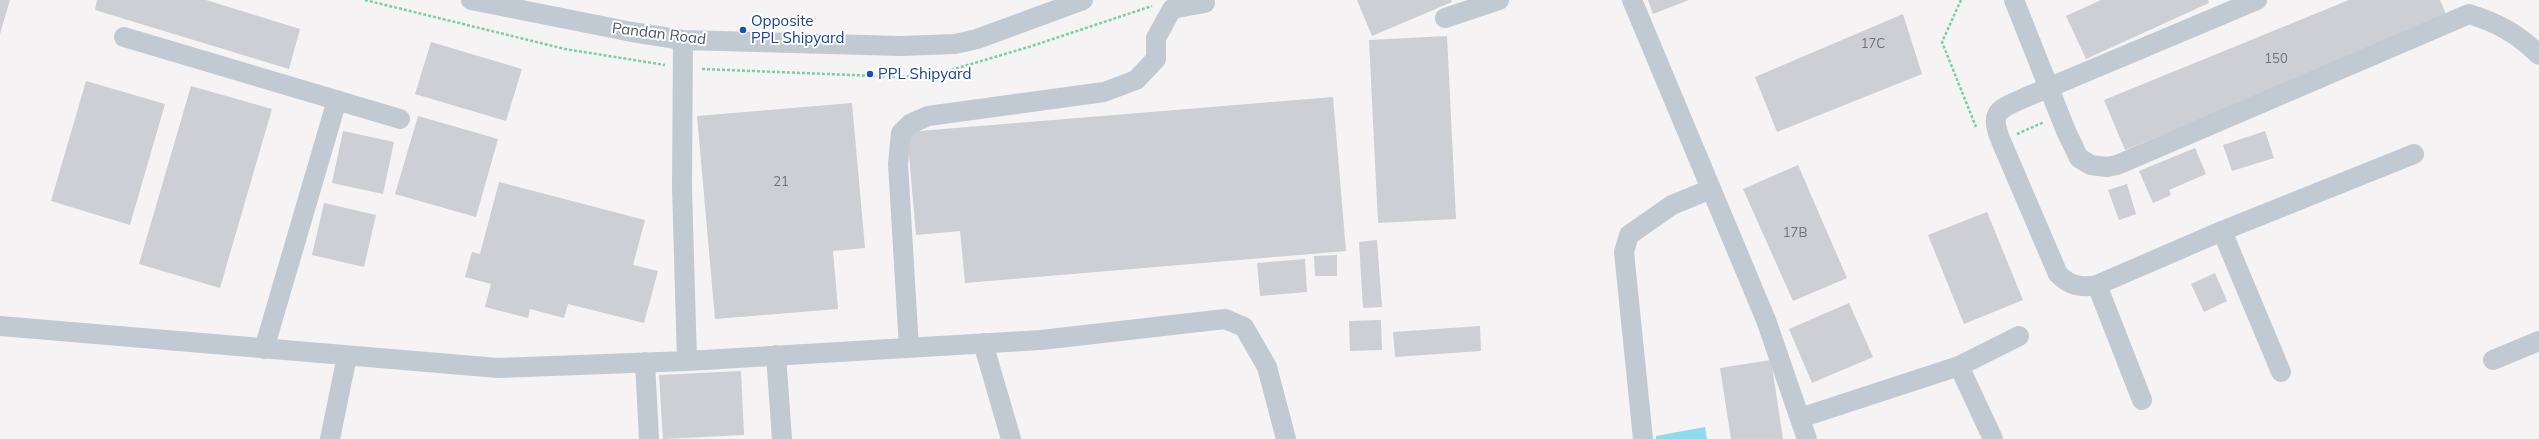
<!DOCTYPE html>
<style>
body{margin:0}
canvas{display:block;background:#f5f3f3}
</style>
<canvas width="2539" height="439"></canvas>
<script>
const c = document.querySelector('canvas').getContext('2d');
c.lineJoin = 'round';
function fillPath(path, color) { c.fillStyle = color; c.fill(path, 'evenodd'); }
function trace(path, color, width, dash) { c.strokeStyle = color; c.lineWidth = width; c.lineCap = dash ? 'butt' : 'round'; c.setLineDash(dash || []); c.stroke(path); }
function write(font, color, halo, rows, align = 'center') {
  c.font = font + ' Mulish,sans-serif'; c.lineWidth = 4; c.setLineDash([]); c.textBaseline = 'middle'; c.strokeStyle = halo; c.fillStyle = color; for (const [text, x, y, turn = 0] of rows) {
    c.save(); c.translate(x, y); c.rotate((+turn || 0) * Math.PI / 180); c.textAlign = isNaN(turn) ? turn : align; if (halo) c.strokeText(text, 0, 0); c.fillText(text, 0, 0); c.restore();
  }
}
fillPath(new Path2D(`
 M1705,427L1707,439H1656V436Z`), '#90daee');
fillPath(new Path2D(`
 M0,0H10L0,34Z
 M97,0H206L300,29L289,69L95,10Z
 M1357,0H1451L1452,2L1372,36Z
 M1648,0H1689L1653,14Z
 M2101,0H2208L2209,3L2086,59L2066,16Z
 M2349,0H2440L2448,19L2125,150L2104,100Z
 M1903,14L1922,74L1777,132L1755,77Z
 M1447,36L1456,219L1378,223L1369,40Z
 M431,42L522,69L506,121L415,94Z
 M86,81L165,104L130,225L51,201Z
 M191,86L272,109L220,288L139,264Z
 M1333,97L1346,251L965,283L960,231L916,235L907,132Z
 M852,103L865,248L833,251L838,309L715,319L697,116Z
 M418,116L498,139L476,217L395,194Z
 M343,131L394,142L383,194L332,183Z
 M2265,131L2274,158L2232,171L2223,145Z
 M2195,148L2206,174L2169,190L2171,195L2153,203L2139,171Z
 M1798,165L1847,278L1793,301L1743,189Z
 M499,182L645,220L633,265L658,271L644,323L568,304L564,318L530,309L528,318L485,307L491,284L465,277L472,252L480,254Z
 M2127,184L2136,214L2119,220L2108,190Z
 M324,203L376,215L364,267L312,255Z
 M1987,212L2023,300L1964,324L1928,235Z
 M1377,240L1382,307L1363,308L1359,242Z
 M1337,255V276H1315L1314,256Z
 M1305,259L1307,292L1260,296L1257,263Z
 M2215,273L2227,301L2204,312L2191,284Z
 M1849,303L1873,357L1812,383L1789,329Z
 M1381,320L1382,350L1350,351L1349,321Z
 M1480,326L1481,351L1395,357L1393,332Z
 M1771,360L1783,439H1731L1720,368Z
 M741,371L744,435L663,439L659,375Z`), '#cdcfd5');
trace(new Path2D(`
 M365,0L565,49L665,65
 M1961,0L1942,42L1976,127
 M702,69L902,77L944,72L1032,46L1152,6
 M2017,134L2044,122`), '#7ad0a6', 2.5, [3, 2]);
trace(new Path2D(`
 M471,0L632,32L683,40L901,46L955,44L977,39L1083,0
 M1632,0L1766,320L1807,439
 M2014,0L2066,131L2079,158L2091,165L2107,167L2117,165L2469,14C2498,23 2518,34 2539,55
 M2257,0L2024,98C1998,110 1989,111 2001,141L2058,274C2070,286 2081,288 2097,285L2222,231L2414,154
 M1445,18L1499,0
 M124,37L400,119
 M683,40L682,187L687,361
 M2222,231L2281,372
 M2097,285L2142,400
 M0,326L498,368L687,361L1041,340L1225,319L1244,327L1267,367L1286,439
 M983,343L1011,439
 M909,348L898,164L901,133L910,124L928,116L1104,92L1136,80L1156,59V38L1172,9L1205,3
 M264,349L337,100
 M776,355L782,439
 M2493,360L2539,341
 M645,362L649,439
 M1959,366L1993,439
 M1800,418L1959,366L2019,336
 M330,439L347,356
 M1643,439L1624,252L1629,235L1672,205L1711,189`), '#c1cad2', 20);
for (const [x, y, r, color] of [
 [743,30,4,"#1a4fb4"],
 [870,74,4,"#1a4fb4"]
]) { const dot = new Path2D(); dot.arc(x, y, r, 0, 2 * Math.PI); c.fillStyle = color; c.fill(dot); trace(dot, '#fff', 1.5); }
write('13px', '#6b747e', null, [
 ["17C",1873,44],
 ["150",2276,59],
 ["21",781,182],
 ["17B",1795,233]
]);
write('15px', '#164399', '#fff', [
 ["Opposite",751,21],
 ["PPL Shipyard",751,38],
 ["PPL Shipyard",878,74]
], 'left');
write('15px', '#4a5661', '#fff', [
 ["Pandan Road",659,34,7]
]);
</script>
